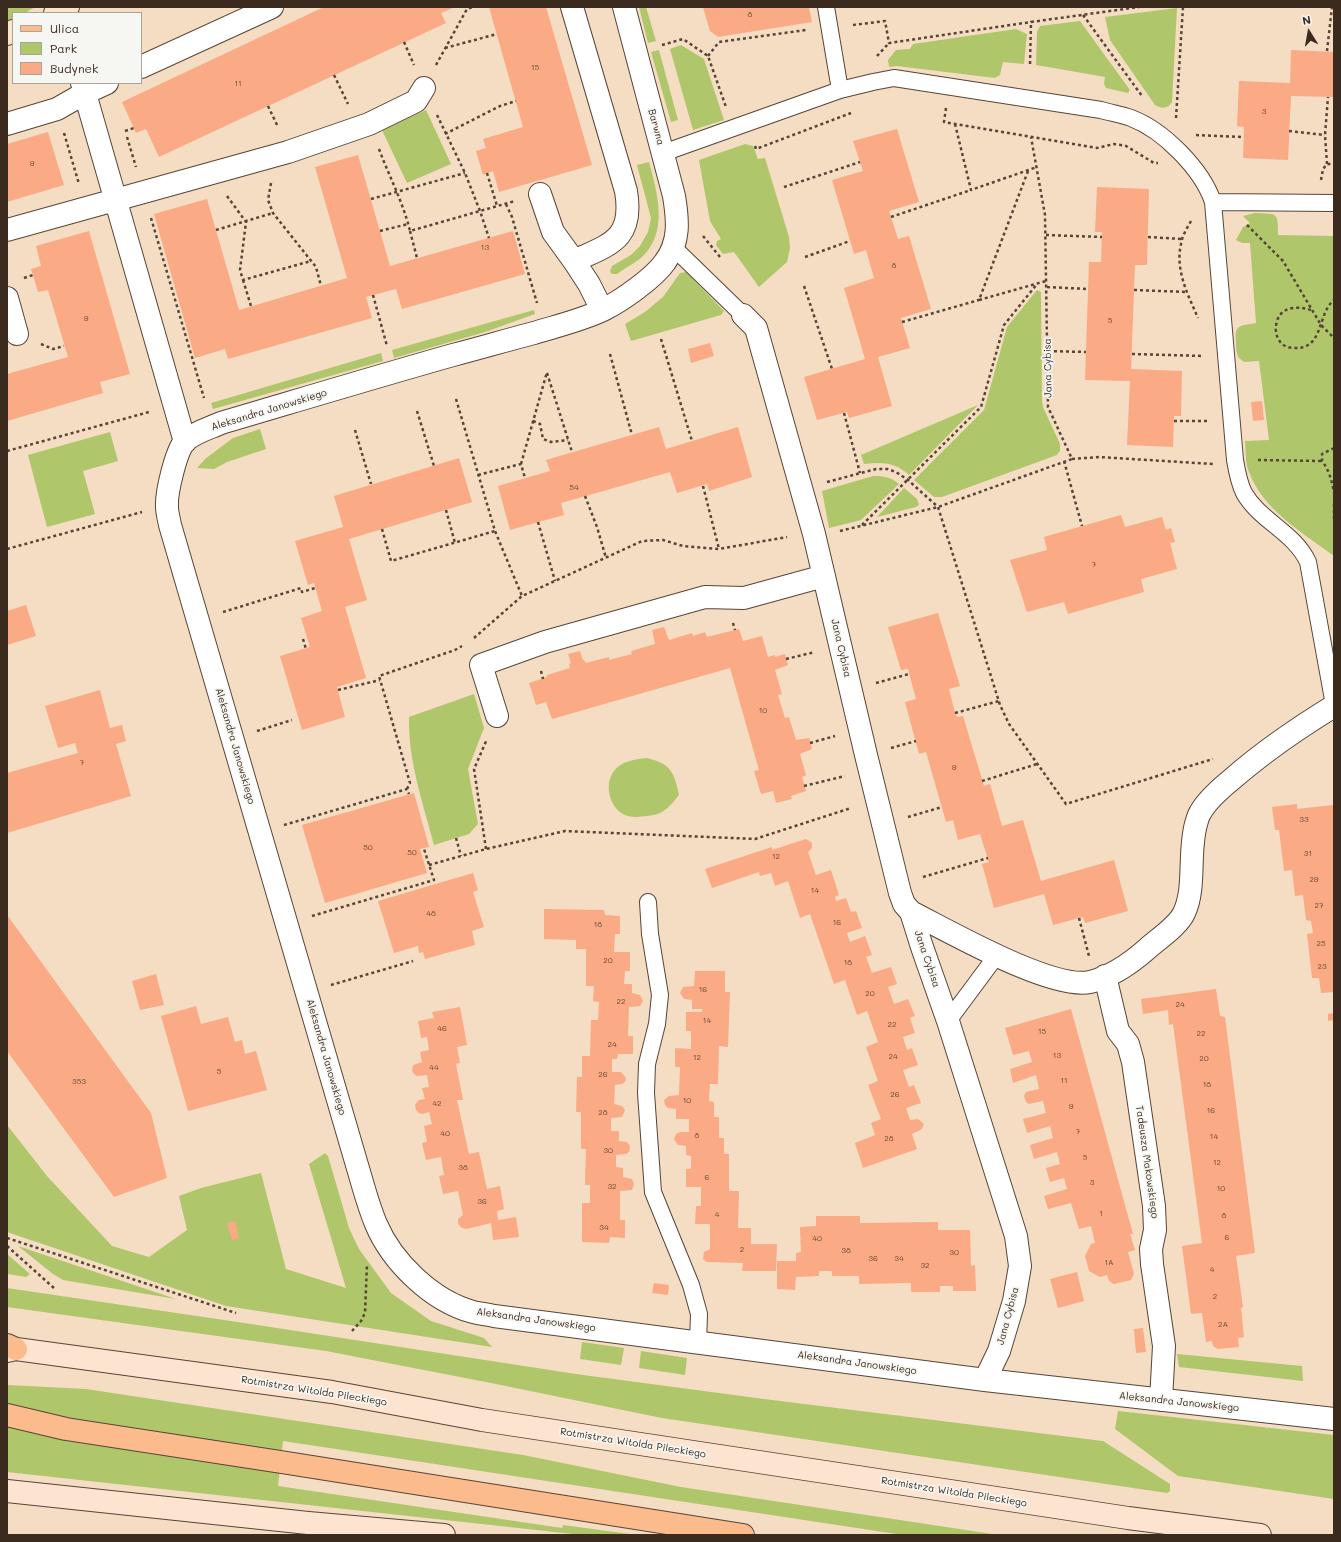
<!DOCTYPE html>
<style>
body{margin:0}
#map{position:relative;width:1341px;height:1542px;overflow:hidden;background:#f4ddc3;font-family:Mali,sans-serif}
canvas{display:block}
.frame{position:absolute;inset:0;border:8px solid #3b2a1e;pointer-events:none}
.legend{position:absolute;left:12px;top:12px;width:130px;height:72px;box-sizing:border-box;background:#f6f6f2;border:1px solid #aba49d;margin:0;padding:5px 7px;list-style:none;font-size:12px;color:#3b2a1e}
.legend li{display:flex;align-items:center;gap:8px;height:20px}
.legend b{width:20px;border:1px solid #aba49d}
.north{position:absolute;left:1289px;top:12px;width:40px;height:40px;-webkit-text-stroke:3px #f6f6f2;paint-order:stroke;rotate:349deg;font-size:11px;font-weight:700;line-height:16px;text-align:center;color:#3b2a1e}
.north::after{content:'';display:block;margin:auto;width:14px;height:18px;background:#3b2a1e;clip-path:polygon(50% 0,100% 100%,50% 72%,0 100%)}
</style>
<div id="map">
<canvas width="1341" height="1542"></canvas>
<div class="frame"></div>
<ul class="legend">
<li><b style="height:5px;background:#fbbb8c"></b>Ulica</li>
<li><b style="height:11px;background:#b0c66b"></b>Park</li>
<li><b style="height:11px;background:#faaa85"></b>Budynek</li>
</ul>
<div class="north">N</div>
</div>
<script>
const c = document.querySelector('canvas').getContext('2d');
c.lineJoin = 'round';
function fillPath(path, color) { c.fillStyle = color; c.fill(path, 'evenodd'); }
function trace(path, color, width, dash) { c.strokeStyle = color; c.lineWidth = width; c.lineCap = dash ? 'butt' : 'round'; c.setLineDash(dash || []); c.stroke(path); }
function write(font, color, halo, rows, align = 'center') {
  c.font = font + ' Mali,sans-serif'; c.lineWidth = 3.5; c.setLineDash([]); c.textBaseline = 'middle'; c.strokeStyle = halo; c.fillStyle = color; for (const [text, x, y, turn = 0] of rows) {
    c.save(); c.translate(x, y); c.rotate((+turn || 0) * Math.PI / 180); c.textAlign = isNaN(turn) ? turn : align; if (halo) c.strokeText(text, 0, 0); c.fillText(text, 0, 0); c.restore();
  }
}
fillPath(new Path2D(`
 M7,7H35L25,13H13V19L7,22Z
 M639,7H646L656,41L648,43Z
 M1177,8L1172,102C1168,109 1162,109 1155,105L1110,40L1105,17Z
 M1080,21L1130,90L1128,93L1106,88L1104,84L1105,77L1036,65L1037,32L1040,26Z
 M1016,29L1027,34L1024,64L1003,62L1000,75L995,78L897,66L889,67L888,60L896,50L910,49L913,44Z
 M681,45L704,59L724,120L693,130L670,49Z
 M659,50L678,120L671,122L651,52Z
 M426,110L451,164L407,183L382,130Z
 M745,144L753,146L758,159L765,158L789,237L790,248L787,262L759,287L734,252L723,254L716,245L717,241L721,239L710,221L699,160Z
 M649,162C657,192 669,232 642,257C635,263 625,268 617,274H612L610,272L612,266L631,255L640,246L648,232L651,218L637,165Z
 M1255,213C1278,214 1278,212 1278,235L1334,236V556C1303,533 1263,510 1249,472C1245,463 1246,451 1245,441L1269,440L1259,361L1244,362L1239,358C1236,353 1236,347 1236,341C1234,323 1242,326 1256,323L1250,243H1242L1236,240L1243,227L1250,223L1243,216Z
 M686,272L724,311L721,315L631,341L625,324L645,312L663,297L680,273Z
 M1037,290L1041,292L1042,401L1043,407L1060,444V451L1057,455L942,497H934L914,480L984,410L1007,327Z
 M534,310L535,314L485,332L394,358L392,350Z
 M381,353L383,361L213,409L211,403Z
 M978,405L909,475C895,462 881,462 864,464L861,455Z
 M260,429L266,449L227,462L214,469L197,468L205,459L233,438Z
 M110,432L118,461L83,471L95,514L47,527L28,455Z
 M873,476C884,476 891,477 899,484L861,520L829,528L822,491Z
 M904,488L917,499L919,505L916,507L877,517Z
 M474,694L484,728L468,769L478,824L469,834L434,845C423,803 408,761 409,717Z
 M647,758C671,764 674,772 679,795C674,801 669,808 662,812C657,815 652,815 647,816C639,817 630,818 623,814C609,806 604,784 614,771C621,761 636,759 647,758Z
 M7,1125L47,1176L112,1246L149,1257L187,1230L179,1196L201,1188L261,1173L286,1269L346,1288L309,1164L325,1153L328,1156L349,1228L359,1249L391,1293L431,1321L484,1338L492,1347L226,1306L7,1232Z
 M18,1246L176,1299L63,1280L53,1274Z
 M7,1254L30,1274L26,1277L7,1274Z
 M7,1288L251,1324L576,1374L764,1399L1103,1441L1170,1484V1491L1167,1493L662,1418L491,1383L326,1351L7,1307Z
 M582,1342L624,1348L621,1365L580,1359Z
 M641,1351L687,1358L685,1375L639,1368Z
 M1177,1354L1302,1366L1303,1381L1179,1367Z
 M7,1385L86,1389L523,1455L681,1487L999,1535H903L283,1441L278,1486L562,1528L563,1525L637,1535H582L7,1472Z
 M1118,1411L1334,1435V1499L1178,1476L1115,1429Z`), '#b0c66b');
fillPath(new Path2D(`
 M324,7H455L441,13L446,23L159,157L146,129L136,133L122,102Z
 M489,7H546L592,165L499,192L493,171L483,175L476,151L486,148L483,139L523,127Z
 M703,7H809L812,22L718,37L710,31Z
 M1291,50L1334,52V97L1291,96L1288,160L1243,158L1244,127L1237,126L1239,81L1290,83Z
 M897,129L919,202L889,211L898,239L909,236L931,309L901,318L910,348L878,357L892,406L849,418L847,412L817,420L804,377L865,359L844,288L874,278L866,250L854,254L832,180L863,171L853,141Z
 M48,132L64,185L7,202V144Z
 M358,155L390,266L513,231L525,274L402,309L396,289L366,297L372,318L228,359L225,349L195,358L154,214L207,199L239,310L347,278L315,167Z
 M1097,187L1149,189L1147,265H1135L1131,369L1182,371L1181,416H1174L1173,447L1127,445L1130,381L1085,380L1089,262H1101L1102,232H1095Z
 M89,231L130,374L100,382L103,393L7,421V374L68,357L48,290L38,292L31,269L41,266L36,246Z
 M710,343L714,356L691,363L688,349Z
 M1262,401L1264,420L1253,421L1251,402Z
 M659,427L666,449L738,427L752,477L709,491L707,484L677,493L670,472L561,503L564,515L510,530L498,486L550,471L546,460Z
 M459,458L472,502L349,539L367,600L345,607L366,678L337,687L345,717L302,730L280,656L310,647L301,618L322,611L314,583L308,585L295,541L343,527L334,496Z
 M1121,515L1125,527L1162,517L1166,530L1171,528L1175,542L1170,543L1177,569L1141,579L1144,592L1068,614L1064,602L1027,612L1010,560L1047,550L1044,537Z
 M26,605L36,636L7,645V611Z
 M938,613L960,686L949,689L955,713L957,717L963,716L984,786L990,784L1002,826L1023,820L1041,881L1114,860L1128,911L1085,923L1083,917L1053,925L1044,894L994,908L982,864L989,862L980,834L958,840L953,820L946,822L926,752L919,754L905,702L916,699L908,669L901,670L888,627Z
 M664,627L669,640L692,633L693,636L705,632L707,637L739,629L743,641L762,636L768,657L775,655V657L785,654L788,665L775,670L782,694L778,695L785,718L789,717L796,740L809,738L812,749L800,754L806,775L802,777L806,791L791,796L792,799L776,803L773,791L761,794L754,771L759,770L730,668L552,719L546,702L536,705L529,683L547,677V675L570,668L569,664L571,663L568,654L580,651L583,660H584L586,663L609,657V660L632,654L631,651L655,644L652,630Z
 M100,690L110,728L122,725L126,741L116,744L131,796L7,833V773L78,753L75,743L58,748L45,706Z
 M414,793L429,847L420,849L427,873L325,903L302,825Z
 M1297,804V809L1333,805L1334,992L1321,993L1319,978H1312L1307,934L1313,933L1311,921L1306,920L1303,895L1295,896L1292,870L1284,871L1279,830H1275L1272,807Z
 M806,839L812,843V848L808,852L816,875L831,870L839,895L835,897L836,901L846,898L851,912L856,911L862,928L847,933L850,942L865,936L872,955L866,957L872,973L891,967L897,984L888,987L894,1004L908,999L915,1016L910,1018L915,1033L903,1037L907,1050L912,1048L918,1065L903,1070L909,1087L914,1085L921,1103L906,1108L910,1120L918,1119L924,1124L922,1129L912,1134L917,1149L863,1168L855,1143L875,1135L871,1123L881,1119L868,1085L878,1081L866,1047L878,1042L867,1011L857,1015L845,980L834,984L810,914L800,918L788,881L775,886L771,873L760,876L759,872L712,888L705,869L772,847V850Z
 M473,873L478,890L473,892L484,927L472,931L475,945L425,959L423,952L419,953L418,946L394,953L378,901Z
 M544,909L604,910L605,915L620,916V934H615L614,952H630V971H625L624,984H632V993L640,995L643,1001L640,1006L629,1007L628,1036H633V1054H618L617,1059H612V1072H621L626,1078L625,1082L622,1084L615,1085L614,1104L622,1106L625,1110L622,1117L611,1118V1131H619V1141L627,1142L630,1146L629,1152L626,1154L616,1155V1167L623,1168V1177L632,1179L634,1184L632,1190L620,1191V1220H625V1238L610,1237L609,1243L582,1242V1203H590V1185H585L586,1149H581V1112H576L577,1077H582V1056H590L591,1020H598L599,1002L593,1001L594,986H586V949H576V940L544,939Z
 M7,915L151,1113L167,1178L114,1197L7,1051Z
 M695,971H725V992H730L728,1047L719,1046L718,1084H710L709,1101L714,1102V1117H719V1138H724V1154H729V1191H739L738,1228H751V1244H777L776,1271H742L743,1263L707,1262L703,1259L704,1252L710,1249V1224H695L696,1206H701V1187H686V1169H691V1156L686,1155V1146L678,1145L674,1139L676,1134L680,1132H689V1119H676V1109L668,1108L665,1105L664,1100L669,1096L679,1095L680,1067H675V1048L691,1049V1031H686V1012H702V1009H692V1000L684,999L680,993L683,987L694,986Z
 M156,974L164,1005L140,1010L132,981Z
 M1216,989L1220,1016L1225,1017L1255,1253L1236,1256L1243,1307L1241,1308L1244,1337L1238,1338L1239,1347L1218,1349L1213,1346L1212,1341L1206,1342L1202,1313L1191,1314L1182,1246L1202,1243L1173,1024L1169,1025L1168,1010L1143,1014L1141,999Z
 M196,1006L201,1024L228,1017L235,1042L242,1040L245,1054L256,1051L267,1090L188,1111L161,1016Z
 M460,1007L467,1045L457,1047L460,1063L456,1064L463,1100H457L469,1154L479,1152L487,1189L500,1186L504,1209L497,1211L498,1220L516,1217L519,1237L493,1240L491,1223L467,1229L462,1228L458,1224V1219L463,1215L458,1191L443,1194L439,1176L444,1175L441,1157L426,1160L422,1143L427,1142L424,1126L432,1124L429,1112L423,1114L419,1113L416,1110L415,1105L419,1100L425,1099L422,1088L429,1087L427,1075L417,1076L414,1074L412,1071L413,1065L422,1062L420,1052L429,1050L427,1037L421,1038L418,1021L434,1018L432,1012Z
 M1071,1009L1133,1234H1130L1135,1250L1128,1252L1134,1274L1131,1280L1114,1284L1109,1281L1107,1275L1100,1277L1089,1271L1085,1256L1091,1244L1095,1243L1091,1226L1079,1229L1071,1203L1048,1209L1044,1196L1067,1189L1064,1178L1050,1182L1046,1168L1060,1164L1057,1152L1034,1159L1030,1145L1053,1138L1050,1126L1027,1133L1023,1119L1046,1113L1043,1101L1029,1104L1026,1102L1024,1096L1026,1092L1039,1089L1036,1075L1013,1083L1010,1069L1032,1062L1029,1051L1013,1055L1005,1028Z
 M1334,1013V1020L1328,1021V1014Z
 M816,1216H860V1223L938,1222V1230H970L971,1266L975,1265L976,1291H953V1286H940V1292H912L911,1291V1283L859,1284V1276H832V1271H819V1276L796,1277L795,1290L777,1289V1261H796V1253L801,1252L800,1227L816,1226Z
 M235,1221L239,1238L232,1240L227,1224Z
 M1077,1272L1084,1301L1058,1308L1050,1279Z
 M654,1283L669,1285L668,1295L652,1293Z
 M1143,1328L1146,1352L1136,1353L1134,1329Z`), '#faaa85');
const lane = new Path2D(`
 M826,7L840,90
 M663,153L840,90L873,82L894,78L1101,110C1111,113 1121,114 1131,118C1163,130 1202,169 1213,202L1235,460C1237,472 1239,483 1244,493C1260,521 1294,532 1308,562L1334,705
 M1213,202L1334,203
 M674,248L743,315
 M648,902L650,934L660,995L657,1024L647,1064L646,1093L653,1192L691,1285L699,1314L698,1343
 M948,1021L997,955`);
const street = new Path2D(`
 M572,7L626,191C634,239 611,244 574,261L589,284L602,310
 M624,7L674,196C678,220 680,242 665,262C654,278 621,301 603,310C582,320 557,326 534,333C507,340 480,348 453,355C375,377 299,400 221,423C210,428 195,432 185,441C176,451 166,493 167,507C167,513 169,519 170,525L357,1165C363,1185 368,1205 376,1224C392,1262 432,1301 473,1312C480,1314 487,1314 494,1316L985,1380L1334,1419
 M141,67L272,7
 M82,83L185,442
 M7,124L57,109L85,93L107,83
 M540,194L553,232L574,261
 M7,230L288,152L369,124L416,101L424,88
 M7,298L17,334
 M743,315L756,328L814,534L866,755L900,893L904,904L911,912L922,947L948,1021L1016,1236L1020,1266L1014,1301L999,1351L985,1380
 M497,716L481,665L545,642L705,597L744,598L824,576
 M911,912C949,931 1051,990 1090,982C1111,977 1131,963 1147,949C1158,939 1178,926 1184,913C1196,888 1188,853 1196,824C1197,821 1198,816 1200,813C1207,800 1220,789 1231,780C1263,752 1298,728 1334,706
 M1105,976L1118,1031L1128,1044L1133,1062L1154,1206L1155,1230L1151,1249L1152,1264L1164,1346L1161,1400`);
const secondary = new Path2D(`
 M55,13L68,7
 M7,34L13,31
 M7,1351L16,1349L332,1392L482,1420L1128,1518L1260,1535
 M7,1491L308,1523L444,1535`);
const primary = new Path2D(`
 M7,1345L16,1349
 M7,1415L66,1429L281,1462L743,1535`);
trace(lane, '#574537', 18);
trace(street, '#574537', 24);
trace(secondary, '#574537', 24);
trace(primary, '#574537', 24);
trace(new Path2D(`
 M1083,15L1142,96
 M853,25L885,21L889,43L1031,22
 M404,42L414,65
 M662,45L683,39L708,56L726,107
 M445,48L497,34
 M1327,51L1332,7
 M708,56L719,42L806,30
 M877,56L889,43
 M1030,64L1031,22L1139,7
 M436,65L467,9L473,7
 M334,75L348,104
 M268,106L278,127
 M946,108L944,122L1097,148L1114,144L1126,146L1154,163H1158
 M437,115L465,173L480,211L489,238
 M1176,118L1183,7
 M955,124L971,190L1037,167
 M125,131L134,128
 M1289,131L1325,135
 M64,133L79,184
 M445,134L500,106L516,101
 M1196,135L1243,137
 M127,137L136,167
 M755,146L756,149L851,113
 M379,149C389,176 403,202 410,231L515,201
 M1327,164L1325,135L1328,97
 M1028,171L979,300L1046,281
 M487,173L497,206
 M1321,180L1323,169L1327,164H1334
 M271,183L268,200L273,213L316,267L321,286
 M784,187L860,162
 M227,196L246,222L240,270L243,280L311,261
 M371,199L465,173
 M506,204L512,217L537,303
 M891,217L971,190
 M151,218L204,398
 M1191,221C1187,228 1182,236 1181,244C1175,270 1188,295 1198,318
 M1247,225L1283,261L1321,325L1334,338
 M216,230L273,213
 M380,231L408,224
 M410,231L417,258
 M1046,235L1102,237
 M703,236L720,257
 M1148,237L1182,239
 M805,257L850,241
 M24,278L33,275
 M243,280L251,306
 M804,286L832,369
 M1047,287L1088,289
 M1134,290L1187,292
 M373,295L387,346
 M1311,310C1296,305 1278,307 1276,326C1275,332 1277,338 1281,343C1285,347 1290,348 1295,348C1324,349 1317,314 1334,300
 M902,322L979,300
 M661,339L692,441
 M41,344L53,349L64,346
 M1048,351L1086,352
 M610,354L632,435
 M1132,354L1203,356
 M547,373L572,452
 M456,399L495,531L522,596
 M417,411L434,466
 M844,413L860,473
 M533,421L540,424L543,439L551,442L568,440
 M1174,421H1209
 M355,430L371,484
 M1334,448L1322,454V461C1329,470 1332,481 1334,493
 M7,451L149,412
 M1072,459L1099,457L1213,464
 M1258,460L1322,461
 M1064,461L1082,526
 M521,464L547,372
 M478,475L521,464L525,478
 M827,482L876,469H887L896,472L908,480L938,507L1000,705L1009,724L1066,804L1213,759
 M703,486L719,549
 M585,496L597,527L606,558
 M1334,504V519
 M446,510L455,543
 M538,522L555,581
 M862,525L981,407L1004,325L1037,284
 M382,529L391,561L495,531
 M840,531L938,507L1072,459L1048,407L1045,215L1031,137
 M7,549L142,512
 M223,612L301,588L302,592L315,588
 M733,623L735,630
 M474,638L522,596L642,541L663,540L683,546L719,549L787,537
 M303,639L306,649
 M786,659L815,652
 M541,671L543,679
 M876,683L909,674
 M338,690L380,680
 M955,713L999,701
 M257,731L292,720
 M810,743L835,736
 M891,748L916,741
 M982,781L1037,764
 M804,786L845,776
 M407,789L410,783L379,676L455,650L462,646
 M908,817L942,807
 M284,825L407,789L409,794
 M456,838L461,856
 M486,849L474,769L487,739
 M429,865L486,849L565,831L755,839L851,808
 M923,877L988,858
 M312,916L434,880L424,849
 M1079,918L1089,956
 M331,985L413,961
 M7,1238L236,1313
 M7,1246L55,1289
 M352,1331L361,1321L365,1313L367,1264`), '#574537', 2.5, [3, 3]);
trace(lane, '#fff', 16);
trace(street, '#fff', 22);
trace(secondary, '#fde4d1', 22);
trace(primary, '#fbbb8c', 22);
write('8px', '#6b4a38', null, [
 ["8",750,15],
 ["15",535,68],
 ["11",238,84],
 ["3",1264,112],
 ["9",32,164],
 ["13",485,248],
 ["8",894,266],
 ["9",86,319],
 ["5",1110,321],
 ["54",574,488],
 ["7",1094,565],
 ["10",763,711],
 ["7",82,763],
 ["9",954,768],
 ["33",1304,820],
 ["50",368,848],
 ["50",412,853],
 ["31",1308,854],
 ["12",776,857],
 ["29",1314,880],
 ["14",815,891],
 ["27",1319,906],
 ["48",431,914],
 ["16",837,923],
 ["18",598,925],
 ["25",1321,944],
 ["20",608,961],
 ["18",848,963],
 ["23",1322,967],
 ["16",703,990],
 ["20",870,994],
 ["22",621,1002],
 ["24",1180,1005],
 ["14",707,1021],
 ["22",892,1025],
 ["46",442,1029],
 ["15",1042,1032],
 ["22",1201,1034],
 ["24",612,1045],
 ["13",1057,1056],
 ["24",893,1057],
 ["12",697,1058],
 ["20",1204,1059],
 ["44",434,1068],
 ["5",219,1072],
 ["26",603,1075],
 ["11",1064,1081],
 ["353",79,1082],
 ["18",1207,1085],
 ["26",895,1095],
 ["10",687,1101],
 ["42",437,1104],
 ["9",1071,1107],
 ["16",1211,1111],
 ["28",603,1113],
 ["7",1078,1132],
 ["40",445,1134],
 ["8",697,1136],
 ["14",1214,1137],
 ["28",889,1139],
 ["30",608,1151],
 ["5",1085,1158],
 ["12",1217,1163],
 ["38",463,1168],
 ["6",707,1178],
 ["3",1092,1183],
 ["32",612,1187],
 ["10",1221,1189],
 ["36",482,1202],
 ["1",1101,1214],
 ["4",717,1215],
 ["8",1224,1216],
 ["34",604,1228],
 ["6",1227,1238],
 ["40",817,1239],
 ["2",742,1250],
 ["38",846,1251],
 ["30",954,1253],
 ["36",873,1259],
 ["34",899,1259],
 ["1A",1109,1263],
 ["32",925,1266],
 ["4",1212,1270],
 ["2",1215,1297],
 ["2A",1223,1325]
]);
write('10px', '#3b2a1e', '#f6f6f2', [
 ["Barwna",656,127,75],
 ["Jana Cybisa",1048,368,-91],
 ["Aleksandra Janowskiego",269,410,-17],
 ["Jana Cybisa",841,648,77],
 ["Aleksandra Janowskiego",235,746,74],
 ["Jana Cybisa",927,959,71],
 ["Aleksandra Janowskiego",326,1057,74],
 ["Tadeusza Makowskiego",1147,1162,82],
 ["Jana Cybisa",1008,1316,-75],
 ["Aleksandra Janowskiego",536,1320,8],
 ["Aleksandra Janowskiego",857,1363,8],
 ["Rotmistrza Witolda Pileckiego",314,1391,9],
 ["Aleksandra Janowskiego",1179,1402,6],
 ["Rotmistrza Witolda Pileckiego",633,1443,9],
 ["Rotmistrza Witolda Pileckiego",954,1492,9]
]);
</script>
